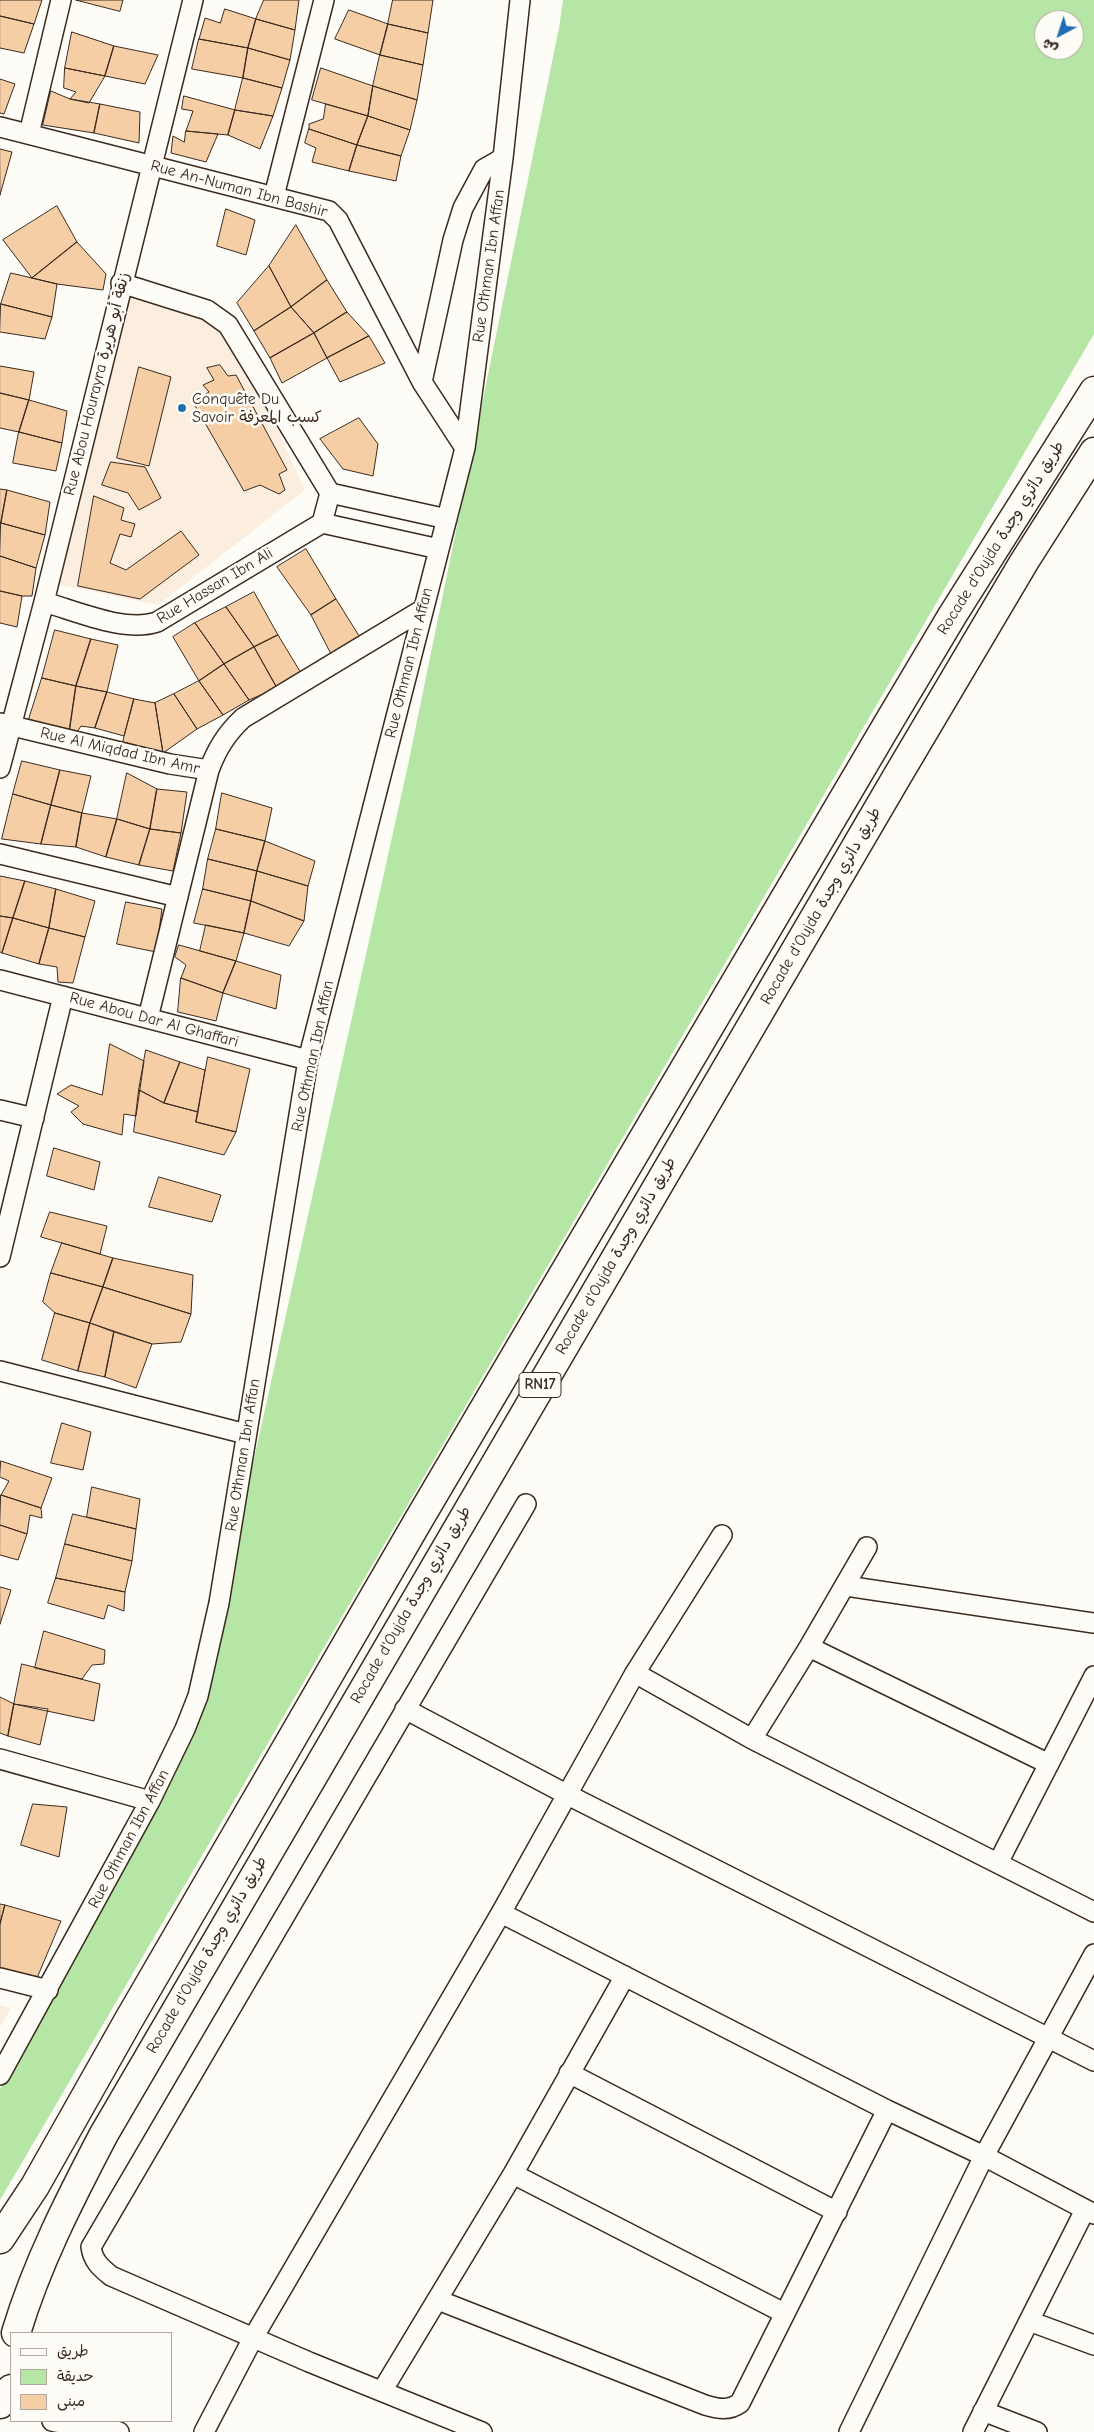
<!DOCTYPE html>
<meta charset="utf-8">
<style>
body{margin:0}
#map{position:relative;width:1094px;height:2432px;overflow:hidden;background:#fdfcf7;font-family:"Comic Neue","Playpen Sans Arabic",sans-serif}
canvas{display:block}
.legend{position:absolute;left:10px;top:2332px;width:162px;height:90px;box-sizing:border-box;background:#fdfcf7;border:1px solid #afa8a0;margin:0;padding:6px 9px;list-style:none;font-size:15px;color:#3b2a1e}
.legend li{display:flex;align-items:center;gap:10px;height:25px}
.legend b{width:25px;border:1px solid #afa8a0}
.north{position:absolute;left:1034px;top:10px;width:50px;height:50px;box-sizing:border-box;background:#fdfcf7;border:1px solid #afa8a0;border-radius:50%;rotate:220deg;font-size:14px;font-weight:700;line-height:20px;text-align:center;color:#3b2a1e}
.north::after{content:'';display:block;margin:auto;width:18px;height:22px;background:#1f6fb2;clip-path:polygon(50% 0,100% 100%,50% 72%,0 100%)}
</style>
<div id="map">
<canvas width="1094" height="2432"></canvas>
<ul class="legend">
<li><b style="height:6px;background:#fdfcf7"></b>طريق</li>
<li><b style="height:14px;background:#b5e6a6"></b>حديقة</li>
<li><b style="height:14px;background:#f6cea5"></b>مبنى</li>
</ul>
<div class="north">ش</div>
</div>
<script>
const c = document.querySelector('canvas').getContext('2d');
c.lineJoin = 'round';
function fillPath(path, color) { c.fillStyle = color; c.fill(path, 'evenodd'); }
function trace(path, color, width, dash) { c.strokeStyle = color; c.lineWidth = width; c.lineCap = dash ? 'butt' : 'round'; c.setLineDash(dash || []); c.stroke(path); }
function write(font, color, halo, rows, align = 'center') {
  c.font = font + ' "Comic Neue","Playpen Sans Arabic",sans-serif'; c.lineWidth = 5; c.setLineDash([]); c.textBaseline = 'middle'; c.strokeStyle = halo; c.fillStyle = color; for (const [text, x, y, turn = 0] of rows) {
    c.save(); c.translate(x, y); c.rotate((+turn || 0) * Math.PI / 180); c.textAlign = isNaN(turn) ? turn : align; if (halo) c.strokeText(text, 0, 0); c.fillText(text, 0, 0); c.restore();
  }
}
fillPath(new Path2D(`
 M128,291L230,326L305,490L158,605L51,583Z
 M0,2005L11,2008L0,2027Z`), '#fbeede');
fillPath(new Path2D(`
 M563,0H1094V334L0,2200V2089L200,1702L408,765L559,28ZM1044,20H1074V50H1044Z`), '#b5e6a6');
const building = new Path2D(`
 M0,0H42L34,24L0,16Z
 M76,0H123L120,11Z
 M264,0H299L295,30L256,19Z
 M393,0H433L428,33L388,24Z
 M225,9L256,19L248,48L199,39L205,18L220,23Z
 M349,10L388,24L380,55L335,39Z
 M0,16L34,24L24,53L0,48Z
 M256,19L295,30L290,60L248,48Z
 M388,24L428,33L423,65L380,55Z
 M72,32L114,46L105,76L65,68Z
 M199,39L248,48L243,78L192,69Z
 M114,46L158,55L145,84L105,76Z
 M248,48L290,60L282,88L243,78Z
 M380,55L423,65L417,100L373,86Z
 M65,68L105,76L89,103L70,99L76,92L64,88Z
 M321,68L373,86L368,116L312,100Z
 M243,78L282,88L273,116L235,110Z
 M0,79L15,84L4,114L0,113Z
 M373,86L417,100L410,130L368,116Z
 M51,91L70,99L100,104L94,133L43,125Z
 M184,96L235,110L228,135L186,131L193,111L182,109Z
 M100,104L140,112L139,143L94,133Z
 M326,104L368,116L357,145L309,129V124L323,119Z
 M235,110L273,116L260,149L228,135Z
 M368,116L410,130L401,156L357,145Z
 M309,129L357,145L349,171L312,162L316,148L305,143Z
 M186,131L218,134L206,162L171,153L173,136L184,142Z
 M357,145L401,156L396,181L349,171Z
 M0,149L12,152L0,195Z
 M57,206L77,242L32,278L3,240Z
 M226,209L255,220L246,255L217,246Z
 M296,225L327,280L291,307L269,266Z
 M77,242L106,274L103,290L57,284L32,278Z
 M269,266L291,307L254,331L237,303Z
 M11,273L57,284L52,317L1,304Z
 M327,280L347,312L314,333L291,307Z
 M1,304L52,317L45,339L0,332Z
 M291,307L314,333L270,358L254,331Z
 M347,312L369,336L327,358L314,333Z
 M314,333L327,358L282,383L270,358Z
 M369,336L385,363L340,382L327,358Z
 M220,365L228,376L236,375L287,470L279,474L285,490L279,494L260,485L244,491L193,402L209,392L203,385L214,380L207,368Z
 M0,366L34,372L29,400L0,393Z
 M139,367L171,377L149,466L117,458Z
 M0,393L29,400L19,432L0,428Z
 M29,400L67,411L62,443L19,432Z
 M359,418L378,444L373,476L343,469L320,439Z
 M19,432L62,443L56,471L13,463Z
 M111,462L145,467L161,498L139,510L128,493L102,485Z
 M0,489L7,490L1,523H0Z
 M7,490L50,502L45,535L1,523Z
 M94,496L124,508L121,520L135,524L131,537L120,534L110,563L126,570L181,531L199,555L140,599L78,586Z
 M1,523L45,535L36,568L0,556Z
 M306,549L336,599L311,615L277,567Z
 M0,556L36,568L32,596H22L0,591Z
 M0,591L22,596L17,627L0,623Z
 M254,592L278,635L254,647L226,607Z
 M336,599L361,639L332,656L311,615Z
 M226,607L254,647L224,664L195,623Z
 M195,623L224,664L199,681L173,637Z
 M55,630L91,639L76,686L42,678Z
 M278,635L301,673L277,688L254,647Z
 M91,639L118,645L107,692L76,686Z
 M254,647L277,688L249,700L224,664Z
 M224,664L249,700L223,715L199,681Z
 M42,678L76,686L69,734L29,719Z
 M199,681L223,715L197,729L174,694Z
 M76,686L107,692L95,728L81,726L75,735L69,734Z
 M107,692L134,699L124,736L95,728Z
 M174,694L197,729L163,753L155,703Z
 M134,699L155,703L163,753L123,742Z
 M22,761L60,770L51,805L13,794Z
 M60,770L91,776L82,813L51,805Z
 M127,773L157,789L150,829L117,819Z
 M157,789L187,792L181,833L150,829Z
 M222,793L272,808L265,841L216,829Z
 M13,794L51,805L41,844L2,839Z
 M51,805L82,813L76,847L41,844Z
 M82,813L117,819L106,857L76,847Z
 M117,819L150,829L139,865L106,857Z
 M150,829L181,833L173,871L139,865Z
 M216,829L265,841L257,871L208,859Z
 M265,841L315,861L308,886L257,871Z
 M208,859L257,871L251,901L203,889Z
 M257,871L308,886L304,921L251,901Z
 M0,876L25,881L13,918L0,916Z
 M25,881L56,889L49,928L13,918Z
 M56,889L95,901L85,937L49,928Z
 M203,889L251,901L244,933L194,923Z
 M251,901L304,921L289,946L244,933Z
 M126,902L162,909L156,952L117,944Z
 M0,916L13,918L2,953L0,952Z
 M13,918L49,928L39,964L2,953Z
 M206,925L244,933L236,961L200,951Z
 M49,928L85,937L73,983L58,982L57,967L39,964Z
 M179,945L236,961L223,993L181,978L186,965L175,957Z
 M236,961L281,975L276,1009L223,993Z
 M181,978L223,993L216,1021L178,1012Z
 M110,1044L144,1061L136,1116L124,1114L122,1135L83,1124L71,1112L79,1106L57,1094L71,1085L102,1095Z
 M146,1050L180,1062L164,1103L139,1090Z
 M208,1057L250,1069L236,1132L196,1122Z
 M180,1062L205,1070L198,1112L164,1103Z
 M139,1090L164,1103L198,1112L196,1122L236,1132L224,1155L134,1132Z
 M54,1148L100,1162L94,1190L47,1176Z
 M159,1177L221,1195L212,1222L149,1207Z
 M50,1212L107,1226L100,1254L41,1237Z
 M62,1243L113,1258L103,1287L51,1273Z
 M113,1258L193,1275L191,1314L103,1287Z
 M51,1273L103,1287L90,1323L55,1313L43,1302Z
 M103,1287L191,1314L181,1342L152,1344L90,1323Z
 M55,1313L90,1323L78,1371L42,1360Z
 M90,1323L114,1332L105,1377L78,1371Z
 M114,1332L152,1344L136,1388L105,1377Z
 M62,1423L91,1432L83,1470L51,1463Z
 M1,1461L52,1478L41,1508L1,1495L9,1481L0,1477Z
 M92,1487L140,1499L136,1529L87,1517Z
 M1,1495L41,1508L42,1518L30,1515L27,1534L0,1525Z
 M73,1514L136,1529L132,1561L65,1544Z
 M0,1525L27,1534L18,1560L0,1555Z
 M65,1544L132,1561L125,1592L56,1578Z
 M56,1578L125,1592L124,1611L108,1605L104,1619L48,1603Z
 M0,1587L11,1590L0,1624Z
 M44,1631L105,1650L104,1664L92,1665L82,1679L35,1668Z
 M22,1664L100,1684L94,1721L14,1704Z
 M0,1697L14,1704L8,1736L0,1733Z
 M14,1704L48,1709L40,1745L8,1736Z
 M33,1804L67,1807L59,1857L21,1845Z
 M0,1904L5,1905L0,1924Z
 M5,1905L61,1921L37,1978L0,1971V1924Z`);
fillPath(building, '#f6cea5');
trace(building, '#3b2a1e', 1);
const minor = new Path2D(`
 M0,127L329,211L338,220L422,382L465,448
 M29,134L61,0
 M274,196L324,0
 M422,382L453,240L463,208L484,169L503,158
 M330,493L447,519
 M322,523L439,549
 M44,602C76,611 125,633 157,622L322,523L330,493L228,325L207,310L121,283
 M0,723L170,764L209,770C217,749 226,734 243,718L422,610
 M0,768L44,602L193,0
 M0,854L178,897
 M0,980L308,1060
 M148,1018L209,770
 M0,1110L34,1118
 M0,1257L63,996
 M0,1371L246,1434
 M846,1586L1094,1623
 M809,1647L1049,1764
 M635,1673L752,1739L1094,1912
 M405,1709L566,1794L1094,2061
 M752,1739L809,1647L867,1547
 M0,1759L150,1801
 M998,1863L1094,1676
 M501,1913L887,2110L984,2156L1094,2214
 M0,1978L48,1990
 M569,2073L837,2212
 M0,2075L150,1801L185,1729L198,1696L219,1603L308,1060L465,448L503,158L520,0
 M513,2174L784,2313
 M438,2300L705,2405C718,2409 729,2411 740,2403L887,2110
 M1029,2321L1094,2345
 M382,2391L513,2174L625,1976
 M983,2411L1037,2432
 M52,2421C74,2427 98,2424 119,2432
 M204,2432L253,2338L501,1913L635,1673L722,1535
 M482,2432L309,2362L111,2276C100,2267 93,2261 91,2247L526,1504
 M849,2432L984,2156L1094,1954
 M973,2432L1085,2210`);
const trunk = new Path2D(`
 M0,2239L35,2186L127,2023L418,1521L890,720L952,616L1094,391
 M16,2333C37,2263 70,2199 104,2134L895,780L1024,562L1094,452
 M0,2404L11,2389`);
trace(minor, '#3b2a1e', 22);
trace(trunk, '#3b2a1e', 31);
trace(minor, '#fdfcf7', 19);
trace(trunk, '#fdfcf7', 28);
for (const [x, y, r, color] of [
 [182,408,5,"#1f6fb2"]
]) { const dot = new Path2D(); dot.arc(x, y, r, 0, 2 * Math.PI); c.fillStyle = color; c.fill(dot); trace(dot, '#fdfcf7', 2); }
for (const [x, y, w] of [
 [540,1385,42]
]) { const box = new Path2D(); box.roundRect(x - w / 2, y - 12.5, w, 25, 4); c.fillStyle = '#fdfcf7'; c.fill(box); trace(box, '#3b2a1e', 1); }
write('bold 15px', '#3b2a1e', null, [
 ["RN17",540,1385]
]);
write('16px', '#3b2a1e', '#fdfcf7', [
 ["Rue An-Numan Ibn Bashir",239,189,15],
 ["Rue Othman Ibn Affan",489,266,-82],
 ["Rue Abou Hourayra زنقة أبو هريرة",97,384,-76],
 ["Rocade d'Oujda طريق دائري وجدة",1001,538,-58],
 ["Rue Hassan Ibn Ali",215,586,-31],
 ["Rue Othman Ibn Affan",409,663,-76],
 ["Rue Al Miqdad Ibn Amr",120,751,13],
 ["Rocade d'Oujda طريق دائري وجدة",821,906,-60],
 ["Rue Abou Dar Al Ghaffari",154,1020,15],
 ["Rue Othman Ibn Affan",313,1056,-78],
 ["Rocade d'Oujda طريق دائري وجدة",616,1256,-60],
 ["Rue Othman Ibn Affan",243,1455,-81],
 ["Rocade d'Oujda طريق دائري وجدة",411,1605,-60],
 ["Rue Othman Ibn Affan",129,1839,-62],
 ["Rocade d'Oujda طريق دائري وجدة",207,1955,-60]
]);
write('16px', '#3b2a1e', '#fdfcf7', [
 ["Conquête Du",192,399],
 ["Savoir كسب المعرفة",192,417]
], 'left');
</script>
